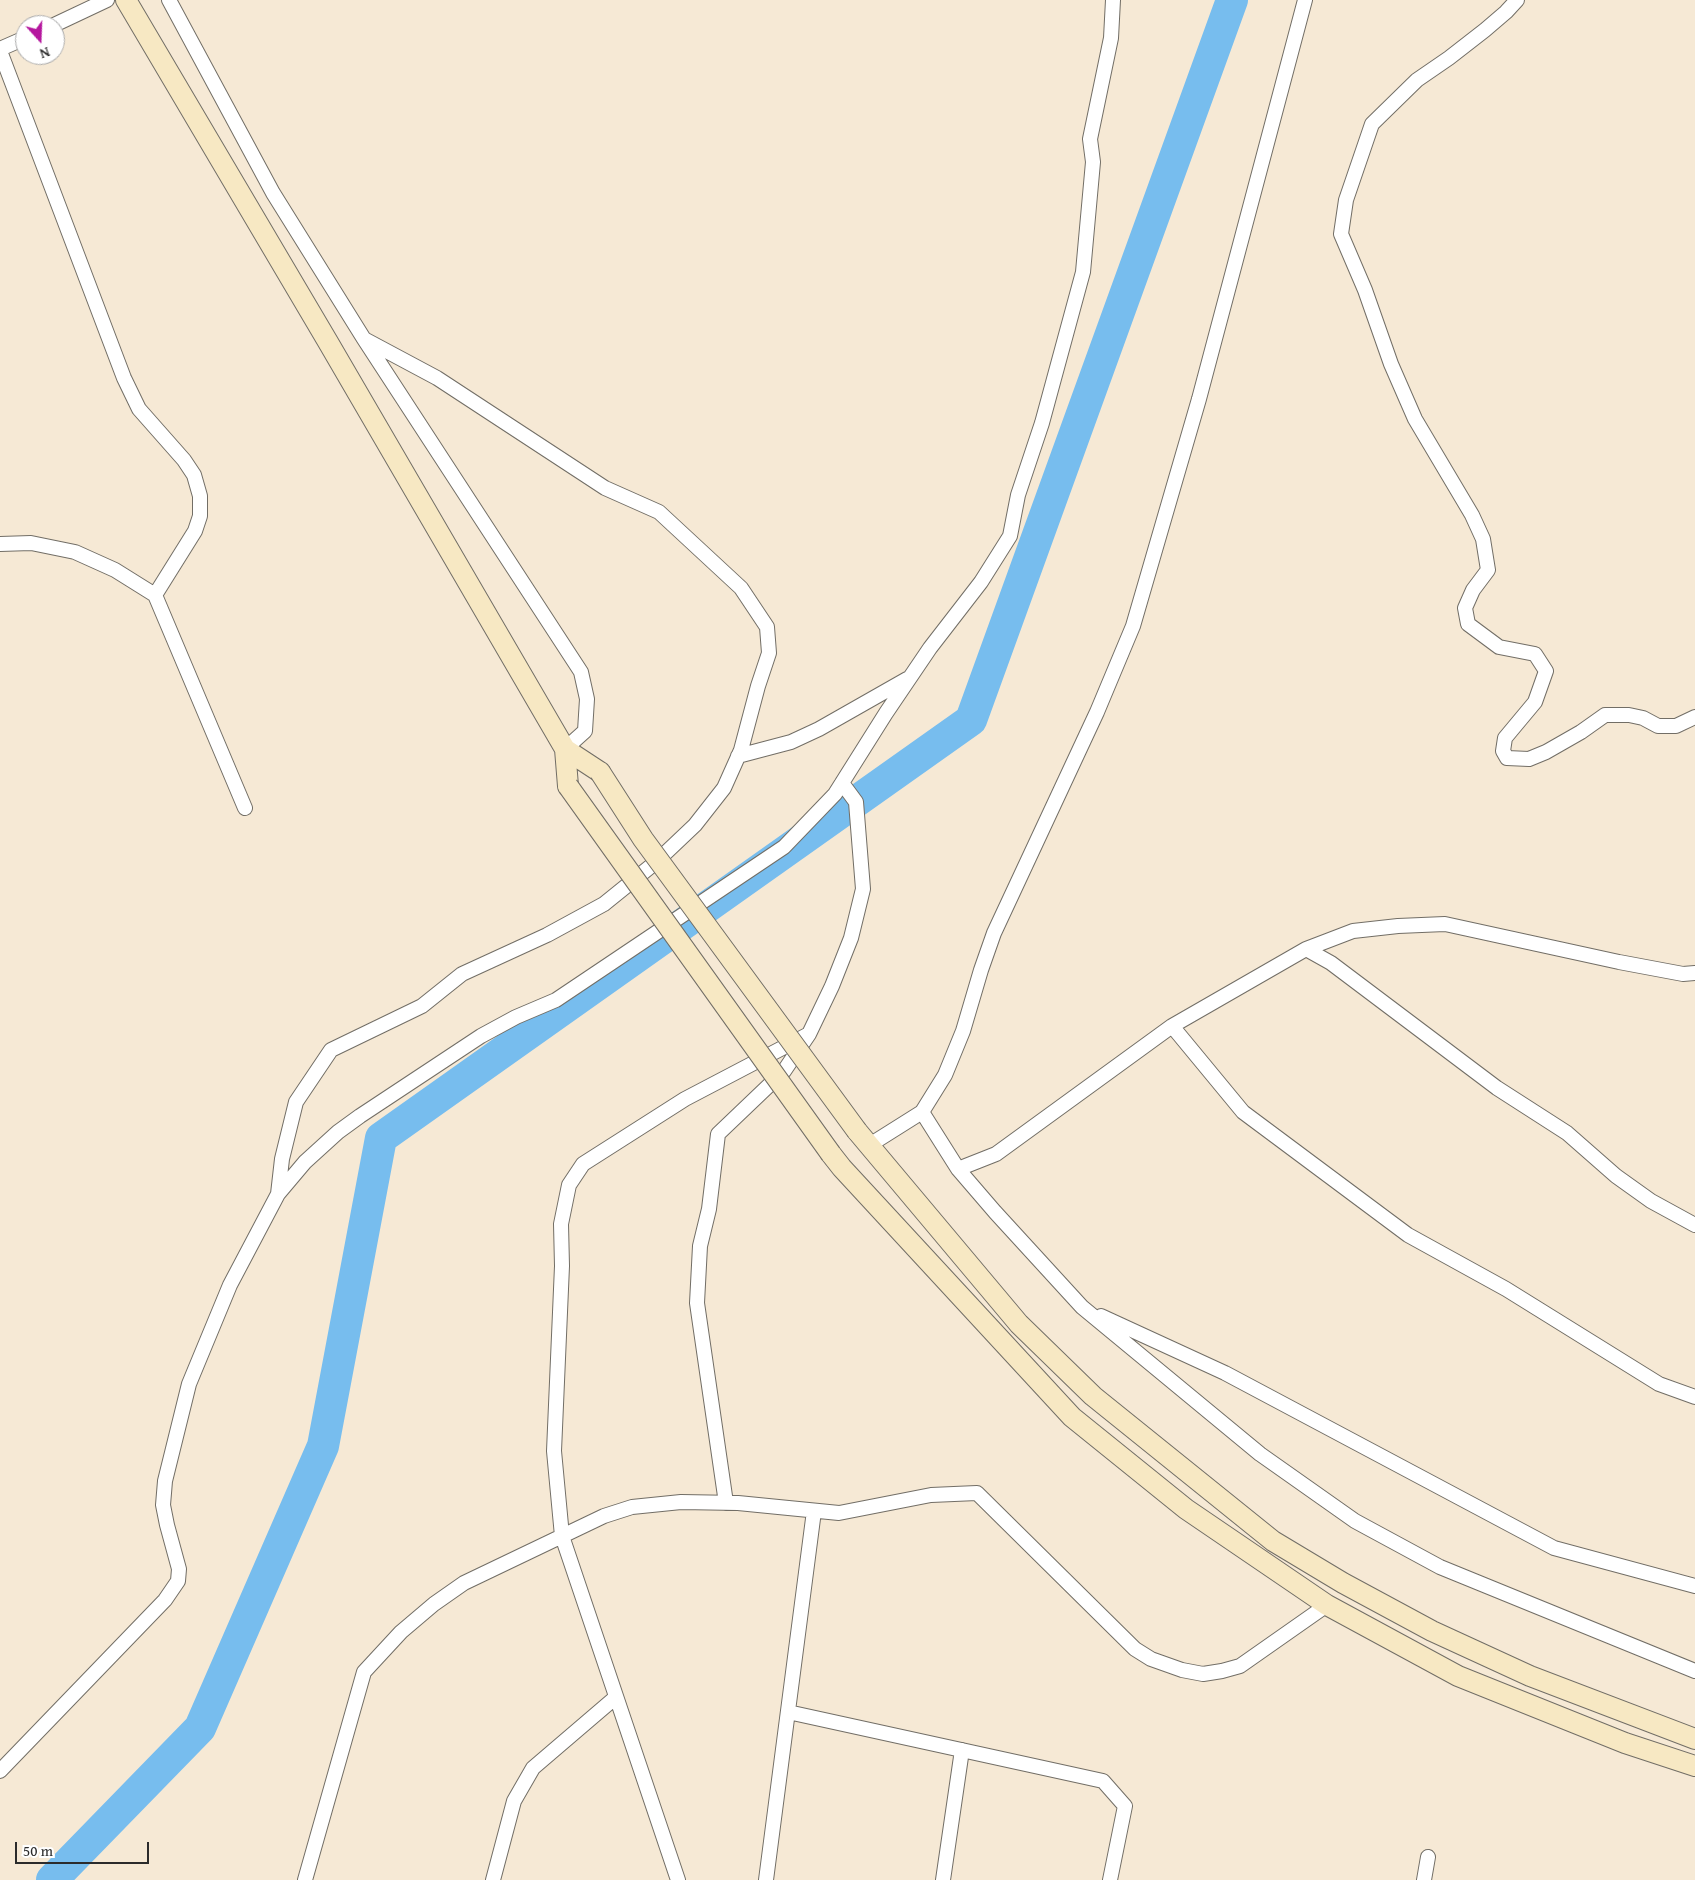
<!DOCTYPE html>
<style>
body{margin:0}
#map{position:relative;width:1695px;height:1880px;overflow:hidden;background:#f6e9d5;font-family:"Gentium Book Plus",serif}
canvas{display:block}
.north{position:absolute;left:15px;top:15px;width:50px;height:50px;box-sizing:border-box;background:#fff;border:1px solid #aaa;border-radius:50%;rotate:160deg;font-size:14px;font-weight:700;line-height:20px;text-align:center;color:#2b2b2b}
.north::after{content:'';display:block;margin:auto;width:18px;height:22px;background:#b5179e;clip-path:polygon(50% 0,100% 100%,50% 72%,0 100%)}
.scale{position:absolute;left:15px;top:1842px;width:134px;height:22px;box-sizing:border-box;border:2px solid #2b2b2b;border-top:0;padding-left:6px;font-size:15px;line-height:18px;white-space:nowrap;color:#2b2b2b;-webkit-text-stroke:4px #fff;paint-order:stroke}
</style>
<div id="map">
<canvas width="1695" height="1880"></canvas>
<div class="north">N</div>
<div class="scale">50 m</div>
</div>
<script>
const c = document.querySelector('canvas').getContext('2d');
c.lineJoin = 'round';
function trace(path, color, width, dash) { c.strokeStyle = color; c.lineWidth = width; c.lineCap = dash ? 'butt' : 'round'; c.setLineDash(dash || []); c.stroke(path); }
trace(new Path2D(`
 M52,1880L200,1728L323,1446L381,1138L971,720L1232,0`), '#77bdee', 32);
const street = new Path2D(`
 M169,0L273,193L364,339L581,672L587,699L585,731L565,749
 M1517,0L1506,12L1485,30L1449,58L1417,80L1372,124L1346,200L1341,234L1365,290L1391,364L1415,419L1472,515L1483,539L1488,570L1473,590L1465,608L1468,624L1499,647L1535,654L1546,671L1535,702L1505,738L1503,751L1507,758L1529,759L1546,752L1581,732L1605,715H1629L1643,718L1658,726H1676L1695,717
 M54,25L107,0
 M0,49L25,38
 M0,51L124,378L139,409L184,460L194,475L200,496V516L195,531L155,595
 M0,544L31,543L75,552L115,570L155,595L245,808
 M738,756L791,742L819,729L907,679
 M1306,949L1331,963L1497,1088L1567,1133L1616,1176L1651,1201L1695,1225
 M1172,1026L1243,1112L1408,1235L1506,1289L1659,1384L1695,1397
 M922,1112L958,1169L995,1212L1082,1307L1260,1454L1355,1521L1440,1567L1695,1671
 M868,1146L922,1112L945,1075L963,1031L981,970L994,933L1097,712L1133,626L1199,399L1305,0
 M958,1169L996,1154L1172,1026L1306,949L1353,931L1398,926L1445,924L1619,962L1683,974L1695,973
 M278,1194L282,1159L296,1102L331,1050L422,1006L462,974L547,935L604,904L656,862L695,825L724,788L741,750L758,686L769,653L767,627L741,588L659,512L605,488L437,378L364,339
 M1101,1316L1225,1373L1554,1548L1695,1586
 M726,1503L697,1303L700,1246L709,1209L718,1134L784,1071L809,1034L832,986L851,938L863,889L856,802L842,783
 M788,1712L1103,1781L1125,1806L1110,1880
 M0,1771L165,1600L178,1581L179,1569L167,1525L163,1505L165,1481L189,1384L230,1285L278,1194L305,1162L338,1132L360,1116L481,1036L516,1017L556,1000L784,847L835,794L886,713L930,648L981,582L1010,536L1018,495L1042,423L1083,272L1093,162L1090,139L1111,38L1113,0
 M305,1880L364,1672L401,1632L434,1604L464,1583L604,1516L632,1507L681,1502L738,1503L839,1513L931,1495L977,1493L1135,1649L1151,1659L1182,1670L1203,1674L1222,1671L1240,1666L1327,1605
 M493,1880L514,1801L533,1768L616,1697
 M678,1880L562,1536L554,1451L562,1266L561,1224L569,1185L583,1164L685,1099L809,1034
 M766,1880L814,1511
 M943,1880L962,1750
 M1424,1880L1428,1857`);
const secondary = new Path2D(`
 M126,0L328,342L565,749
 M568,786L565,749L600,772
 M857,1131L1019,1324L1093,1396L1273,1541L1343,1583L1432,1631L1530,1676L1695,1739
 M831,1154L842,1168L1072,1417L1186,1509L1327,1605L1458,1676L1625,1743L1695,1766`);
trace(street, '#726e66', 16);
trace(secondary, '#726e66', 22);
trace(street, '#fff', 14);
trace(secondary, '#f7e8c3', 20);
const secondaryBridge = new Path2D(`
 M600,772L643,839L857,1131
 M568,786L831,1154`);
trace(secondaryBridge, '#726e66', 22, []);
trace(secondaryBridge, '#f7e8c3', 20);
</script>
